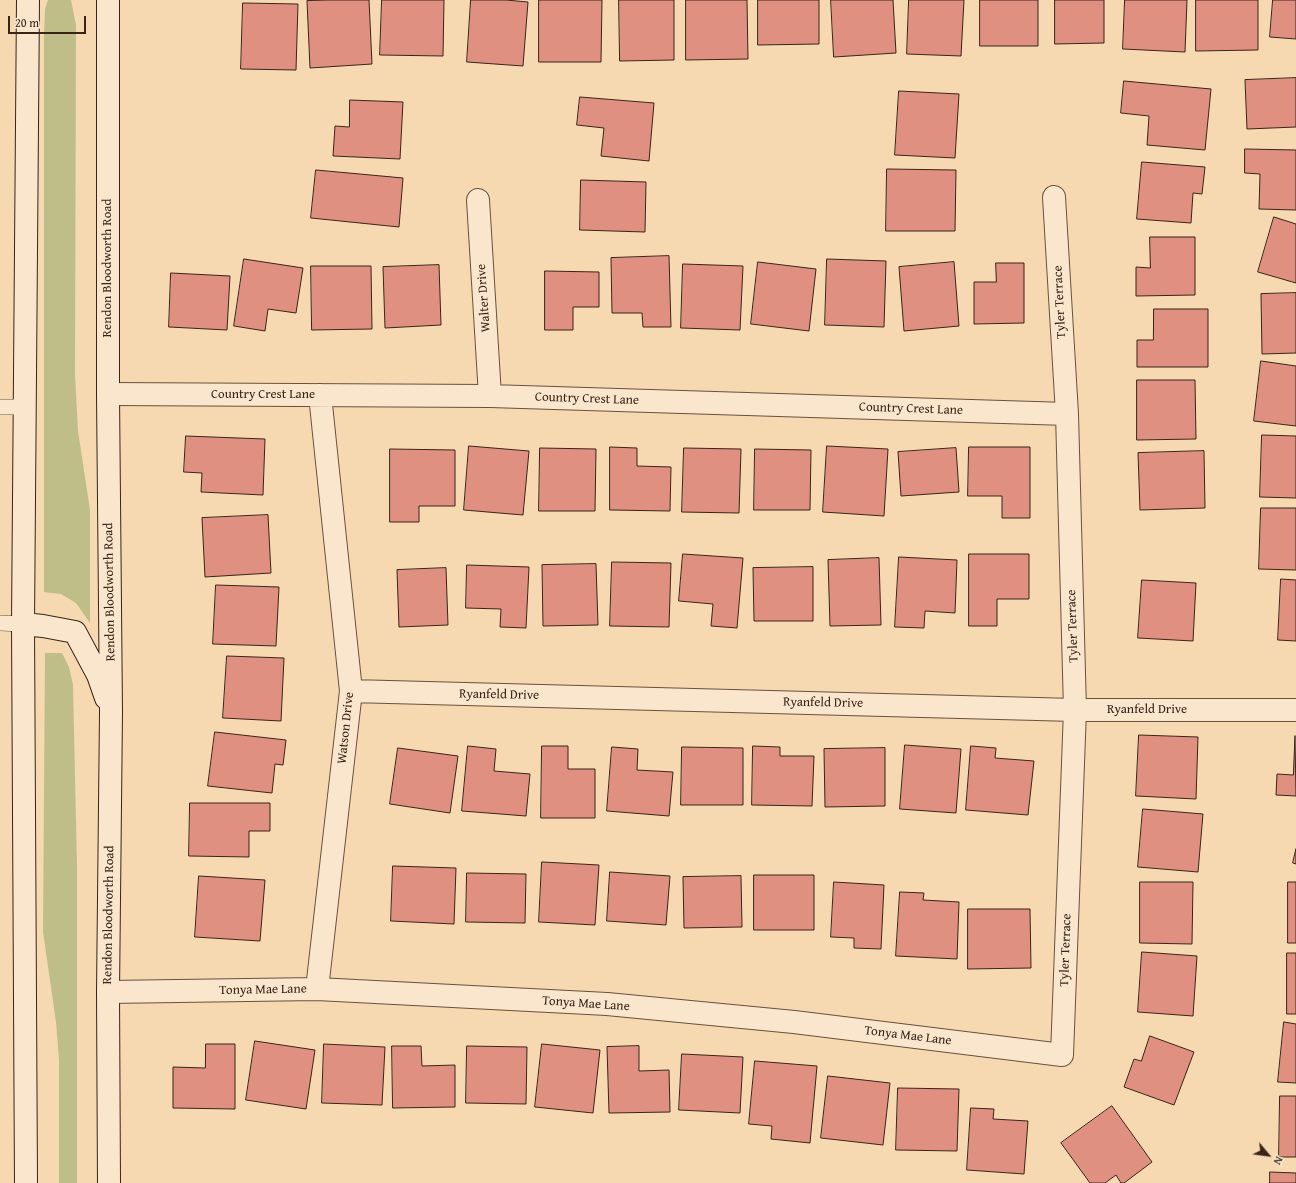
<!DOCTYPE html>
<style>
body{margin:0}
#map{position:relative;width:1296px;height:1183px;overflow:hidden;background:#f6d9b1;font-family:"Gentium Book Plus",serif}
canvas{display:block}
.north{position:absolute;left:1248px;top:1135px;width:40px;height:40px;-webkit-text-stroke:3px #f9e6cc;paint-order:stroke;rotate:119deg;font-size:11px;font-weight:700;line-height:16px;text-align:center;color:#392419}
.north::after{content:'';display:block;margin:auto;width:14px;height:18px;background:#392419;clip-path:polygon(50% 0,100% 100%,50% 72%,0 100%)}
.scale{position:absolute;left:8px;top:16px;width:78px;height:18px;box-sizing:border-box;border:2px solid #392419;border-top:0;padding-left:5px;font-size:12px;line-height:14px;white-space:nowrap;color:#392419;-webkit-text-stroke:3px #f9e6cc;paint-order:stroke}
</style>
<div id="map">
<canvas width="1296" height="1183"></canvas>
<div class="north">N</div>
<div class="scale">20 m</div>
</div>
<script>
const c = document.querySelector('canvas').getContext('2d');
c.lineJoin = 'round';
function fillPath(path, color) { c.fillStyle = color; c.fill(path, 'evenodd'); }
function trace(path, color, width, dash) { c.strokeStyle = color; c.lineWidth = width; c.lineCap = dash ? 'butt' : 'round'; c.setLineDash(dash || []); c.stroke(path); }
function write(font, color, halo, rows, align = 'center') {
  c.font = font + ' "Gentium Book Plus",serif'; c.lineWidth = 3; c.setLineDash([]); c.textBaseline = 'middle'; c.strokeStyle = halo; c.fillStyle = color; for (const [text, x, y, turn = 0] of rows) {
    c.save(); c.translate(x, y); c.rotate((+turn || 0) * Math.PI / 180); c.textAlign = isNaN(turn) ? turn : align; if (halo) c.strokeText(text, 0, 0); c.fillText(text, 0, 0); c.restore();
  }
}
fillPath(new Path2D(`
 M48,0H71L76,25L75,375L78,431L90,510V623L76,603L61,594L44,592V35L45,9Z
 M45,653H62L69,667L73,685L77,866V1183H59V1060L56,1022L43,932Z`), '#bfbe89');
const building = new Path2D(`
 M328,0H369L372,64L310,68L307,1Z
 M382,0H444L443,56L380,55Z
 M471,0H506L528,2L523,66L467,62Z
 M539,0H602L601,62H539Z
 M619,0H674V60L620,61Z
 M686,0H747L748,59L686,60Z
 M758,0H819V44L758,45Z
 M831,0H893L896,53L834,57Z
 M909,0H964L961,56L907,54Z
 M980,0H1038V46H980Z
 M1055,0H1104V43L1055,44Z
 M1125,0H1187L1185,52L1123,49Z
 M1196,0H1258V50L1196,51Z
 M1273,0H1296V39L1270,37Z
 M243,3L298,4L296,70L241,69Z
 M1296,78V127L1247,129L1245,80Z
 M1124,81L1211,89L1205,150L1147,145L1149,116L1121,113Z
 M899,91L959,94L955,158L895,155Z
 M580,97L654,103L649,161L601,156L604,128L577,125Z
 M350,100L403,102L400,159L333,156L335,126L349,127Z
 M1245,149L1296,150V210L1259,209L1260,174L1245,173Z
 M1142,162L1205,167L1202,194L1193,193L1191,223L1137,219Z
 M887,169L956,170L955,231H886Z
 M316,170L403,178L399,227L311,218Z
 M581,180L646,182L645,232L580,230Z
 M1274,217L1296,224V283L1258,272Z
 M1150,237H1195V295L1136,296V267L1150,268Z
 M669,256L671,327H643L642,313H612L611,258Z
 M244,259L303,268L296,313L268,309L265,331L234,326Z
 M827,259L886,261L884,327L825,325Z
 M758,262L816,269L809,331L751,324Z
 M954,262L959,326L904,331L899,267Z
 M996,263H1024V323L974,324V282H996Z
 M683,264L743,266L740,330L681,328Z
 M439,265L441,325L385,328L383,267Z
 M311,266H371L372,329L312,330Z
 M545,271L599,272V307H573V330H545Z
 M171,273L230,276L227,330L169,327Z
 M1296,293V353L1262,354L1261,294Z
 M1154,309H1208V367H1137V340H1153Z
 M1261,361L1296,366V426L1254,421Z
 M1137,380H1195L1196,439L1137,440Z
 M1262,435L1296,436V498L1260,497Z
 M186,436L265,439L263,495L201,492L202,473L184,472Z
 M469,446L529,451L523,515L464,510Z
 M827,446L888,449L884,516L823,512Z
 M610,447L637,448V466L671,467L670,511L610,510Z
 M969,447H1030V518H1002V496H968Z
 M540,448L596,449L595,511H539Z
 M684,448L741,449L739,513L682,512Z
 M956,448L959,492L901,496L898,452Z
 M390,449L455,450V506H419V522H390Z
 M755,449L811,450L810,510H754Z
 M1204,451L1205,508L1140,510L1138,453Z
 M1261,508H1296V570L1259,569Z
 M268,515L271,573L205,577L202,518Z
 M683,554L743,558L737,628L711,626L713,604L679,601Z
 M969,554H1029V599H997V626H969Z
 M899,557L957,560L955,613L925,611L924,628L895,627Z
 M879,558L881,625L830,626L828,560Z
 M612,562L671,563L669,627L610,626Z
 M596,564L598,625L543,626L542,565Z
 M467,565L529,567L526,628L500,627L501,609L466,608Z
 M813,567V621H754L753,568Z
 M446,568L448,625L399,627L397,570Z
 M1281,579L1296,580V641L1278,640Z
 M1142,580L1196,583L1193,641L1138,638Z
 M216,585L279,587L276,646L213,644Z
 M227,656L284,658L281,721L223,718Z
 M215,732L286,740L283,765L275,764L272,793L208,786Z
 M1139,735L1198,737L1196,799L1136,796Z
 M1295,736L1296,796L1276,795L1277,774L1293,775Z
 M905,745L961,749L956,813L900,809Z
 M468,746L496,749L494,771L530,774L526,816L462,811Z
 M542,746H568V769H595V818H541Z
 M753,746L780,747V756H814L812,806L752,805Z
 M971,746L996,748L995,758L1034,761L1028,815L966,810Z
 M612,747L638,749L637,770L673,772L669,816L607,811Z
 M682,747L743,748V805H681Z
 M398,748L458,756L450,813L390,804Z
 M885,748V806L825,807L824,749Z
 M190,803H270V831H249V857L189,856Z
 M1143,809L1203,814L1198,872L1138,867Z
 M1296,849V864L1293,863Z
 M542,862L599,865L595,925L539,922Z
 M393,866L456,868L454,924L391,921Z
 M610,872L670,876L666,925L607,921Z
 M467,873L526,874L525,923L466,922Z
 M754,875H814V930H754Z
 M199,876L265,880L260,941L195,937Z
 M741,876L742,927L684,928L683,877Z
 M834,882L884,885L881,949L854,948V938L831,937Z
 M1140,882H1193L1192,944L1140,943Z
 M1288,882H1296V943H1288Z
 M900,892L924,893L923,900L959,902L957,959L896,956Z
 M968,909H1030L1031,968L968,969Z
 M1142,952L1197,956L1193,1016L1138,1012Z
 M1287,953H1296V1014H1287Z
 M1284,1022L1296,1024V1083L1278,1082Z
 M1150,1036L1194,1052L1174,1105L1124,1087L1134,1059L1141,1061Z
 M255,1041L315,1050L306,1109L246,1100Z
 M206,1044H235V1109L173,1108V1067L205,1068Z
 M324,1044L385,1047L382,1105L322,1103Z
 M542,1044L600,1050L593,1113L535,1107Z
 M392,1046H421L422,1066L455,1065V1107L393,1108Z
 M467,1046L527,1047L526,1104L466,1103Z
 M639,1046V1071L669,1070L670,1112L609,1113L607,1047Z
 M682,1054L743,1057L740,1113L679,1110Z
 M755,1061L817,1066L810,1143L771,1139L772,1126L749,1124Z
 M828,1076L890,1083L883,1145L821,1138Z
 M898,1088L959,1089L957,1151L896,1150Z
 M1280,1096H1296V1157H1279Z
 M1112,1106L1152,1162L1124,1183H1121L1116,1175L1105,1183H1090L1061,1143Z
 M971,1108L994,1109L993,1119L1028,1121L1024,1174L967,1170Z
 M1270,1172L1296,1173V1183H1270Z`);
fillPath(building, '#df9081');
trace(building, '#392419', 1);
const service = new Path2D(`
 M0,407H25
 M0,623L23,624`);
const minor = new Path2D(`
 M478,200L490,396
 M108,394L490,396L1067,414
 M351,691L1075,710H1296
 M317,989L351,691L320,395
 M108,992L317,989L607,1004L794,1022L1062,1055L1075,710L1067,414L1054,197`);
const secondary = new Path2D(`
 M108,0V394L111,712L108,992L109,1183
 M23,624L43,626L75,632L98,675L106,698
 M26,1183L23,624L28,0`);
trace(service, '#68513f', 16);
trace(minor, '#68513f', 24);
trace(secondary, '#392419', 24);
trace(service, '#f9e6cc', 15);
trace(minor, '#f9e6cc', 22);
trace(secondary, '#f9e6cc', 22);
write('13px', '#392419', '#f9e6cc', [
 ["Rendon Bloodworth Road",108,268,-90],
 ["Walter Drive",484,298,-94],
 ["Tyler Terrace",1060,302,-93],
 ["Country Crest Lane",263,395],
 ["Country Crest Lane",587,399,2],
 ["Country Crest Lane",911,409,2],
 ["Rendon Bloodworth Road",110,592,-91],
 ["Tyler Terrace",1073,626,-92],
 ["Ryanfeld Drive",499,695,1],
 ["Ryanfeld Drive",823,703,1],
 ["Ryanfeld Drive",1147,710],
 ["Watson Drive",346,728,-84],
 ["Rendon Bloodworth Road",109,915,-89],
 ["Tyler Terrace",1066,950,-88],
 ["Tonya Mae Lane",263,990,-1],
 ["Tonya Mae Lane",586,1004,4],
 ["Tonya Mae Lane",908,1036,7]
]);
</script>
